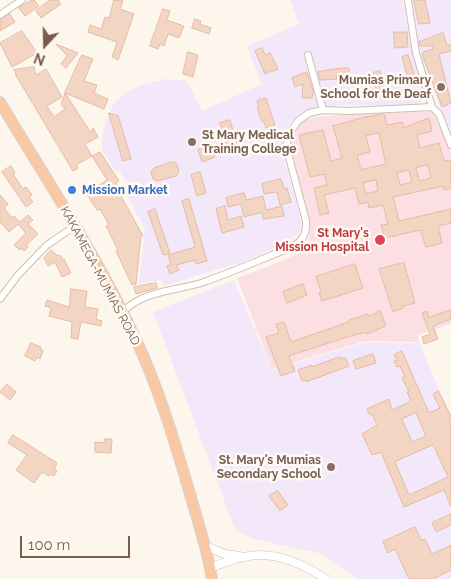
<!DOCTYPE html>
<style>
body{margin:0}
#map{position:relative;width:451px;height:579px;overflow:hidden;background:#fdf6ec;font-family:Raleway,sans-serif}
canvas{display:block}
.north{position:absolute;left:20px;top:20px;width:50px;height:50px;-webkit-text-stroke:4px #fffaf3;paint-order:stroke;rotate:201deg;font-size:14px;font-weight:700;line-height:20px;text-align:center;color:#7a5c4d}
.north::after{content:'';display:block;margin:auto;width:18px;height:22px;background:#7a5c4d;clip-path:polygon(50% 0,100% 100%,50% 72%,0 100%)}
.scale{position:absolute;left:20px;top:536px;width:110px;height:22px;box-sizing:border-box;border:2px solid #7a5c4d;border-top:0;padding-left:6px;font-size:15px;line-height:18px;white-space:nowrap;color:#7a5c4d;-webkit-text-stroke:4px #fffaf3;paint-order:stroke}
</style>
<div id="map">
<canvas width="451" height="579"></canvas>
<div class="north">N</div>
<div class="scale">100 m</div>
</div>
<script>
const c = document.querySelector('canvas').getContext('2d');
c.lineJoin = 'round';
function fillPath(path, color) { c.fillStyle = color; c.fill(path, 'evenodd'); }
function trace(path, color, width, dash) { c.strokeStyle = color; c.lineWidth = width; c.lineCap = dash ? 'butt' : 'round'; c.setLineDash(dash || []); c.stroke(path); }
function write(font, color, halo, rows, align = 'center') {
  c.font = font + ' Raleway,sans-serif'; c.lineWidth = 5; c.setLineDash([]); c.textBaseline = 'middle'; c.strokeStyle = halo; c.fillStyle = color; for (const [text, x, y, turn = 0] of rows) {
    c.save(); c.translate(x, y); c.rotate((+turn || 0) * Math.PI / 180); c.textAlign = isNaN(turn) ? turn : align; if (halo) c.strokeText(text, 0, 0); c.fillText(text, 0, 0); c.restore();
  }
}
fillPath(new Path2D(`
 M290,0H403L407,25L424,92V98L421,102L416,105L401,106L338,105L307,111L300,114L292,121L287,129L282,143L286,166L302,223L301,231L295,237L271,250L245,261L164,286L161,280L139,284L145,229L126,194L130,190L119,170L116,172L103,152L101,142L104,128L113,104L125,93L142,85L165,79L187,81L202,111L262,84L247,46L299,24Z
 M412,0H451V141L440,107L419,55Z
 M234,280L272,370L366,342L419,343L451,416V579H357L322,554L254,539L240,533L234,527L153,312Z`), '#f3e8fa');
fillPath(new Path2D(`
 M432,112L434,114L451,153V324L418,335L419,342L365,341L272,369L237,278L275,264L298,254L309,242L308,225L288,146L292,133L302,121L314,117L372,113Z`), '#fbdfe3');
const building = new Path2D(`
 M32,0H34L39,6L25,16L19,8Z
 M50,0H58L61,4L41,18L36,11Z
 M114,0L123,1L120,9L134,14L118,60L112,57L117,42L88,32L90,25L101,29L105,17L109,18Z
 M414,0H425L430,23L419,24Z
 M163,9L170,11L167,20L184,26L179,38L168,34L164,46L160,44L158,49L150,46Z
 M10,14L15,22L0,31V20Z
 M195,19L201,21L200,24L211,28L209,34L192,28Z
 M22,31L37,53L12,67L0,43Z
 M394,32H407L408,47L395,48Z
 M443,33L447,45H451V51L439,54L451,103L442,107L422,54H424L423,52L433,49V46H420L419,42Z
 M56,44L78,53L66,68L61,64L67,56Z
 M262,48L265,55L270,53L278,69L265,74L255,51Z
 M188,52L198,55L193,77L183,74Z
 M82,55L93,59L84,81L97,85L94,93L108,99L104,109L65,93Z
 M408,55L416,80L409,82L402,57Z
 M34,67L36,75L46,69L62,97L47,106L54,117L65,109L61,104L65,93L91,133L93,128L98,137L85,144L92,156L100,152L119,181L116,183L123,195L121,196L143,236H141L136,284L132,285L116,251L118,250L106,226L109,225L100,209L97,210L86,193L107,180L92,156L76,165L78,168L73,171L15,74L16,73L14,70Z
 M342,68H349V75L336,76L337,79L320,80L318,72Z
 M380,71L384,88L376,89L372,73Z
 M307,72L313,91L312,98H302L303,84L295,87L292,78Z
 M266,98L275,125L266,128L264,122H262L257,108L259,107L257,101Z
 M109,113L115,115H118L131,159L123,161Z
 M384,114L387,125L403,122V128L429,118L432,131L417,135L420,148L439,143L444,161L451,160V188L444,190L443,186L393,197L399,221L451,209V223L438,226L442,243L426,247L420,230L385,238L381,225L388,224L383,205L369,208L368,202L359,204L355,188L324,195L329,213L320,215L314,188L327,185L324,174L310,177L299,135L323,130L331,161L342,158L333,126L361,118ZM379,133L386,164L361,170L357,155L370,152L366,136ZM428,165L431,178L419,181L416,168ZM409,170L412,182L400,185L397,173ZM376,180L378,191L366,194L363,183Z
 M230,120L238,147L228,150L220,123Z
 M211,146L215,157L202,162L198,150Z
 M173,162L176,163L179,171L176,176L157,181L153,179L151,172L154,168Z
 M11,166L15,173L13,174L23,189L26,187L32,195L29,197L33,202L26,207L2,172Z
 M200,172L206,193L197,196L191,175Z
 M281,179L284,189L287,188L291,202L280,205L277,192L264,194L262,184Z
 M244,193L246,200L263,196L266,210L282,206L284,216L263,219L262,213H259L244,217L241,204L228,207L226,198Z
 M0,195L8,204L4,208L12,218L14,216L20,222L28,215L33,220L28,224L38,234L26,245L28,247L24,251L22,248L20,250L14,245L26,233L18,224L9,232L0,222Z
 M189,199L207,261L196,264L195,260L176,265L179,270L170,274L167,266L171,265L168,255L195,247L182,201Z
 M225,206L228,220L241,216L244,227L222,233L216,209Z
 M155,209L170,253L163,255L148,212Z
 M51,250L58,256L60,255L63,260L64,259L71,273L62,277L55,262L48,266L44,258Z
 M404,263L415,303L402,306L403,308L393,312L379,269Z
 M355,264L363,288L322,301L319,293L321,292L316,277Z
 M156,283L157,288L136,294L134,287Z
 M303,284L307,295L287,303L283,292Z
 M71,289L87,291L85,307L98,309L96,319L102,321L101,326L81,322L78,339L71,338L72,322L49,316L51,308L45,306L47,300L69,307Z
 M451,310V319L433,326L438,339L424,344L422,337L430,334L422,313L427,311L429,317Z
 M380,311L386,326L367,334L366,332L347,337L289,356L295,371L281,376L266,337L279,333L276,324L284,322L291,342L349,322V320L368,314L369,316Z
 M31,343L41,347L40,349L43,351L40,359L37,357L35,361L25,356Z
 M402,351L429,413L440,408L433,394L438,391L451,416L449,417L451,421V507L444,490L404,507L381,452L372,455L362,434L377,425L372,414L370,415L367,409L389,399L392,410L411,401L407,392H409L402,378L405,377L400,366L397,367L394,361L397,360L394,355ZM416,413L426,436L412,442L402,419ZM433,445L448,477L409,495L395,462Z
 M373,354L376,363L356,369L353,361Z
 M340,357L341,359L345,357L349,366L306,382V380L302,381L298,370L312,365L313,367L317,365Z
 M7,384L16,392L10,400L0,392Z
 M13,435L57,463L54,469L57,471L54,476L51,474L49,476L42,472L34,483L16,470L27,455L8,443Z
 M105,439H112L111,453L95,452V442L105,443Z
 M278,491L288,505L280,511L269,496Z
 M451,514V525L436,532L432,523Z
 M415,527L421,540L425,539L432,554L451,545V570L433,579H409L395,549L388,553L383,542Z`);
fillPath(building, '#f3d5c3');
trace(building, '#e6bba3', 1);
const minor = new Path2D(`
 M408,0L416,53L432,107
 M0,15L22,0
 M308,55L323,110
 M0,299L18,275L47,245L75,226
 M123,312C143,290 178,291 204,282C232,272 260,260 287,249C301,243 307,236 306,221L286,146L291,131L298,121L309,113L323,110L349,111L432,107L439,114L451,145`);
const tertiary = new Path2D(`
 M205,546L225,554L240,556
 M210,568C221,564 233,559 244,557C272,550 303,564 326,579`);
const trunk = new Path2D(`
 M0,102C47,181 99,258 137,342C158,387 173,436 187,484C196,515 207,547 212,579`);
trace(minor, '#d1beb0', 8);
trace(tertiary, '#d1beb0', 9);
trace(trunk, '#dad1cd', 12);
trace(minor, '#fff', 6);
trace(tertiary, '#fff', 8);
trace(trunk, '#f9c8a4', 10);
for (const [x, y, r, color] of [
 [441,87,5,"#8d6e63"],
 [192,142,5,"#8d6e63"],
 [72,190,5,"#3f7fe0"],
 [380,240,6,"#e0444e"],
 [331,467,5,"#8d6e63"]
]) { const dot = new Path2D(); dot.arc(x, y, r, 0, 2 * Math.PI); c.fillStyle = color; c.fill(dot); trace(dot, '#fffaf3', 2); }
write('bold 12px', '#785e54', '#fffaf3', [
 ["Mumias Primary",431,80],
 ["School for the Deaf",431,94],
 ["St Mary Medical",202,135,"left"],
 ["Training College",202,149,"left"],
 ["St. Mary's Mumias",321,460],
 ["Secondary School",321,474]
], 'right');
write('bold 12px', '#366cbe', '#fffaf3', [
 ["Mission Market",82,190]
], 'left');
write('bold 12px', '#be3a42', '#fffaf3', [
 ["St Mary's",369,233],
 ["Mission Hospital",369,247]
], 'right');
write('12px', '#7a5c4d', '#fffaf3', [
 ["KAKAMEGA-MUMIAS ROAD",100,276,62]
]);
</script>
